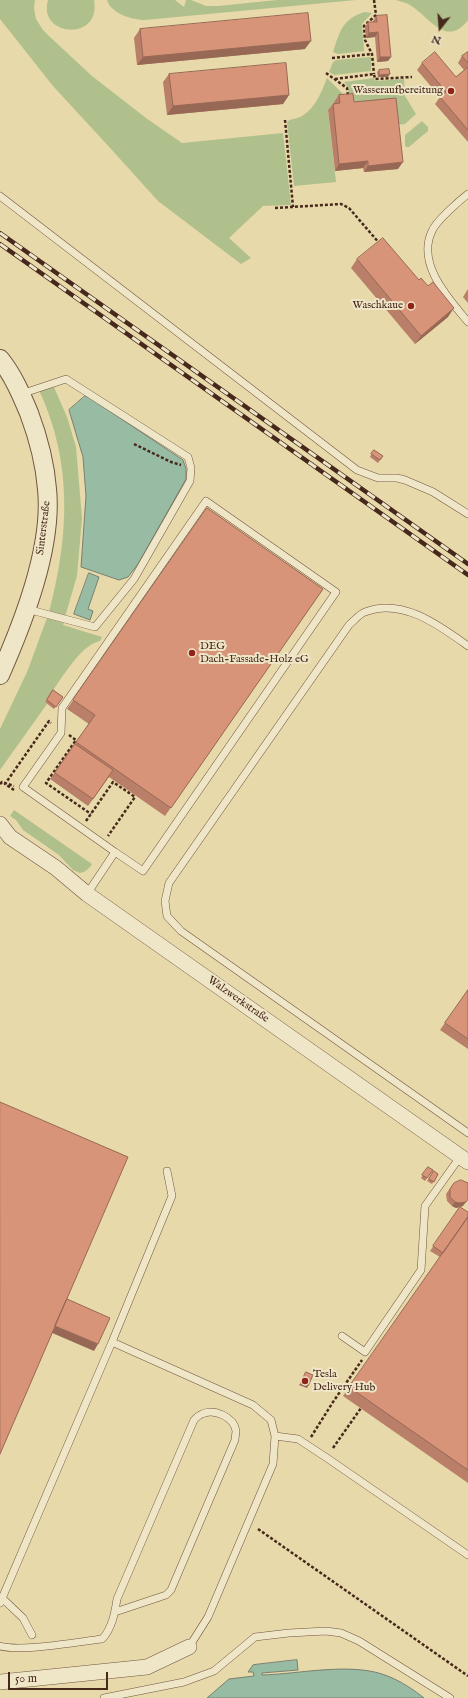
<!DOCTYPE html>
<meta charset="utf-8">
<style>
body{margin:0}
#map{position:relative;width:468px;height:1698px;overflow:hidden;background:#e7d9aa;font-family:"IM FELL English",serif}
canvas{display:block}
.north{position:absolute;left:420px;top:8px;width:40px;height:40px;-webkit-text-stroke:3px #efe6c8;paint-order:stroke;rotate:197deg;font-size:11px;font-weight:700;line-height:16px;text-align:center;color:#47281c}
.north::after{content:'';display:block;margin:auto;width:14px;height:18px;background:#47281c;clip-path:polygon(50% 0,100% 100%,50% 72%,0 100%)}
.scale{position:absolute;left:8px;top:1672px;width:100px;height:18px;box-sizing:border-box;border:2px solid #47281c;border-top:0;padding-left:5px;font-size:12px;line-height:14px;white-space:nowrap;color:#47281c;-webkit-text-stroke:3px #efe6c8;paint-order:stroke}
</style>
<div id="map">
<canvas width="468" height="1698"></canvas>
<div class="north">N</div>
<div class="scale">50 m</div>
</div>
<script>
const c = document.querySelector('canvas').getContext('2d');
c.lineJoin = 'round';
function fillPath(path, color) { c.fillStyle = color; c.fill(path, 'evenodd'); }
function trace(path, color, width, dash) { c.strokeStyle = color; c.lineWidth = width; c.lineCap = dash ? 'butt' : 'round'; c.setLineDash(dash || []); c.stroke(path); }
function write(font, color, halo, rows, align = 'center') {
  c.font = font + ' "IM FELL English",serif'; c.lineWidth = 4; c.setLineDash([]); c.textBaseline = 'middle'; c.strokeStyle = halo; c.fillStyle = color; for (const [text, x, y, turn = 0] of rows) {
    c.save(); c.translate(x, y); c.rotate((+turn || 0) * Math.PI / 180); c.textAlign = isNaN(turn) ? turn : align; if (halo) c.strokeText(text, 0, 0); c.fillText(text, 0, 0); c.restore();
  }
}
fillPath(new Path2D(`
 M0,0H35L34,8L36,19L43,30L50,37L92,76L146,118L182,143L283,133L291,205L263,206L229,238L251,258L241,264L158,201L111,149L53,86L0,19Z
 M48,0H94C102,42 37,37 48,0Z
 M107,0H175L184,7L186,0H191L206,6H218L277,0H356L145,20C133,20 111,14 107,0Z
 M396,0H468V20C448,47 431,20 413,7C408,3 402,2 396,0Z
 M365,12L372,13L362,24L364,51L338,54L333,52C340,31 342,19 365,12Z
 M371,57V71L334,75L329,72L333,62L336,60Z
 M327,78L345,96L335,110L328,111L336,182L294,186L287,122C291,118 297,119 302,116C316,107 321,93 327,78Z
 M374,78L375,81L404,79L405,96L416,114L405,124L393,125L351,108L348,87L344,82Z
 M422,121L428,127V131L409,147H406L405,145V135Z
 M53,385L67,417L76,447L82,518L77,576L65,617L49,612C69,536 73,463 39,390Z
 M47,618L64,623L63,625L102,637L100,641C79,645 58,685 45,702L47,704L0,770V729L27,672Z
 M14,810L92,864C89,869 85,872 80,873L73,870L59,855L23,830L16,820L10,816Z`), '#b0c08d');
const water = new Path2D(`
 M85,396L90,398L183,460L186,469V479L138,564L128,577L119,580L81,567L86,496L83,457L69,410Z
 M89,573L99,577L88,609L93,611L90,620L74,614Z
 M297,1660L298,1670L262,1673V1675C301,1674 354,1661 390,1677C402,1682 414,1690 424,1698H207L229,1679L254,1676L253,1672H248L253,1665Z`);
fillPath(water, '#98bba4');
trace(water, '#78806e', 1);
const service = new Path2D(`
 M468,194C459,201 436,221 432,231C416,264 449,299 468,322
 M0,196L357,470L378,478H397L405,480L433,492L468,514
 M21,394L66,379L188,457L191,468L190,481L134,579L95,627L27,609
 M468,646C440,626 402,597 365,612C359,614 354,621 349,625L169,883L165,901L167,916L181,931L468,1133
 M87,894L115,852L143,871L336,592L206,501L62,708L61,733L23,787L115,852
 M167,1171L172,1196L112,1342L253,1405L271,1420L275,1436L273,1464L208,1617L189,1647
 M342,1336L365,1352L421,1270L425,1206L460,1157
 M275,1436L298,1439L327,1458L468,1555
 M2,1598L23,1618L32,1635
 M0,1603L112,1342
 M0,1646C21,1652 77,1642 102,1639C112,1629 115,1612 117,1599L194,1420C196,1418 199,1415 202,1414C214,1408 234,1417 236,1431C236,1433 235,1438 235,1440L171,1590L166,1595L115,1612
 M104,1698L184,1682L214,1671L255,1637L289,1633L326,1631L341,1633L359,1641L450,1698`);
const minor = new Path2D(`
 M0,824L10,837L56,868L87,894L468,1162
 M0,1682L147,1667L189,1647`);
const tertiary = new Path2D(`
 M0,359C13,375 21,394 29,413C38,437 45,463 47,489C53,547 23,623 0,675`);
trace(service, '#6f5440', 8);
trace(minor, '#6f5440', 16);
trace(tertiary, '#6f5440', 20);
trace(new Path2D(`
 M374,0L376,15L364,26L365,40L372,54L374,74
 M332,58L372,54
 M326,73L347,88L348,96
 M335,79L374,74L375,79L412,77
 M285,120L293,207
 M275,208L341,204L349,208L380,244
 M134,444L171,462L181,465
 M69,735L76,740L46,783L91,814
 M0,784L2,782L14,786
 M14,790L5,784L49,721L51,723
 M86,821L113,782L135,797L108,836
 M311,1437L333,1402L362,1360
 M333,1448L361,1408
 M258,1529L468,1676`), '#47281c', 2.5, [3, 2]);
trace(service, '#efe6c8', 7);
trace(minor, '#efe6c8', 15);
trace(tertiary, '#efe6c8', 18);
const rail = new Path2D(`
 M0,233L468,564
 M0,244L468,575`);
trace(rail, '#47281c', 4.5);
trace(rail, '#efe6c8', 3, [9]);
fillPath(new Path2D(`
 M376,16L388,61L377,62L375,37L366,38L365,27L368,22H373V21Z
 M140,29L305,49L137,65L134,38Z
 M468,52V142L435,104L440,97L417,70L422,63L456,77L464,70L458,63L462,56Z
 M379,70L388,77H378L377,72Z
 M169,74L289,95L283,104L167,115L163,82Z
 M339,95L354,102L398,169L364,172L363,168L335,171L328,110L333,104L334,103V102Z
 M357,259L448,317L415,344L351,268Z
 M468,289V303L463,297Z
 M374,450L383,456L378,463L370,457Z
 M207,508L323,589L165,816L109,777L88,806L50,779L89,724L67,709Z
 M53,690L63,697L54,709L45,702Z
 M468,990V1049L440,1030Z
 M428,1167L433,1170L425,1181L421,1178Z
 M434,1171L438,1174L432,1184L427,1181Z
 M454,1183L463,1206L456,1208L452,1206L447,1201L446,1194Z
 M460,1207L468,1217L440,1257L430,1251Z
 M468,1217V1483L343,1396Z`), '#ba7f68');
fillPath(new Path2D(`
 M378,32L375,37L366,38L369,33Z
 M311,41L305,49L137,65L143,57Z
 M380,57H391L388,61L377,62Z
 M390,74L388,77H378L379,75Z
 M289,95L283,104L167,115L173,106Z
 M368,161L363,168L335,171L339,164Z
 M403,162L398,169L364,172L368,166Z
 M454,308L448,317L415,344L421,336Z
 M455,1202H466L463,1206L456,1208L452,1206Z
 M55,1326L98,1344L94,1351L50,1332Z
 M301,1383L308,1386L307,1388L299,1385Z`), '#976855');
const building = new Path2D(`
 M308,13L311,41L143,57L140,29Z
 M387,15L391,57H380L378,32L369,33L368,22H377L376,16Z
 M435,52L456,77L468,67V130L440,97L446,92L422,63Z
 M468,52V63L462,56Z
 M286,63L289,95L173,106L169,74Z
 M389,69L390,74L379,75V70Z
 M353,94L354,102L396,98L403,162L368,166V161L339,164L333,104L340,103L339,95Z
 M383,238L419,280L421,278L428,286L433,282L454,308L421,336L357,259Z
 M374,450L383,456L380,460L371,454Z
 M207,508L323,589L171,808L76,742L95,715L73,700Z
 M53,690L63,697L56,707L47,700Z
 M75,744L113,770L93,799L55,773Z
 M468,990V1039L445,1023Z
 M0,1102L128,1157L0,1454Z
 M428,1167L433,1170L427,1178L422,1175Z
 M434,1171L438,1174L434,1182L429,1179Z
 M461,1180L468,1183V1199L466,1202L459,1203L455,1202L450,1197V1189L454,1183Z
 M460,1207L468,1212V1217L443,1253L433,1246Z
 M468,1217V1470L349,1387Z
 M67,1299L110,1318L98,1344L55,1326Z
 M306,1372L313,1375L308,1386L301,1383Z`);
fillPath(building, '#d89479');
trace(building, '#976855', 1);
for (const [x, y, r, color] of [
 [451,91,4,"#8f2418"],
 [411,306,4,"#8f2418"],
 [192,653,4,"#8f2418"],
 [305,1381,4,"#8f2418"]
]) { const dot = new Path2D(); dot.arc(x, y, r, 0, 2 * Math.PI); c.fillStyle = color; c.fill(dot); trace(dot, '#efe6c8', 1.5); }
write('11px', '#47281c', '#efe6c8', [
 ["Wasseraufbereitung",443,91],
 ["Waschkaue",403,306],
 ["DEG",200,647,"left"],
 ["Dach-Fassade-Holz eG",200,660,"left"],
 ["Tesla",313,1375,"left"],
 ["Delivery Hub",313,1388,"left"]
], 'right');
write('11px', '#47281c', '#efe6c8', [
 ["Sinterstraße",44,528,-83],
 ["Walzwerkstraße",238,1000,35]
]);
</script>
